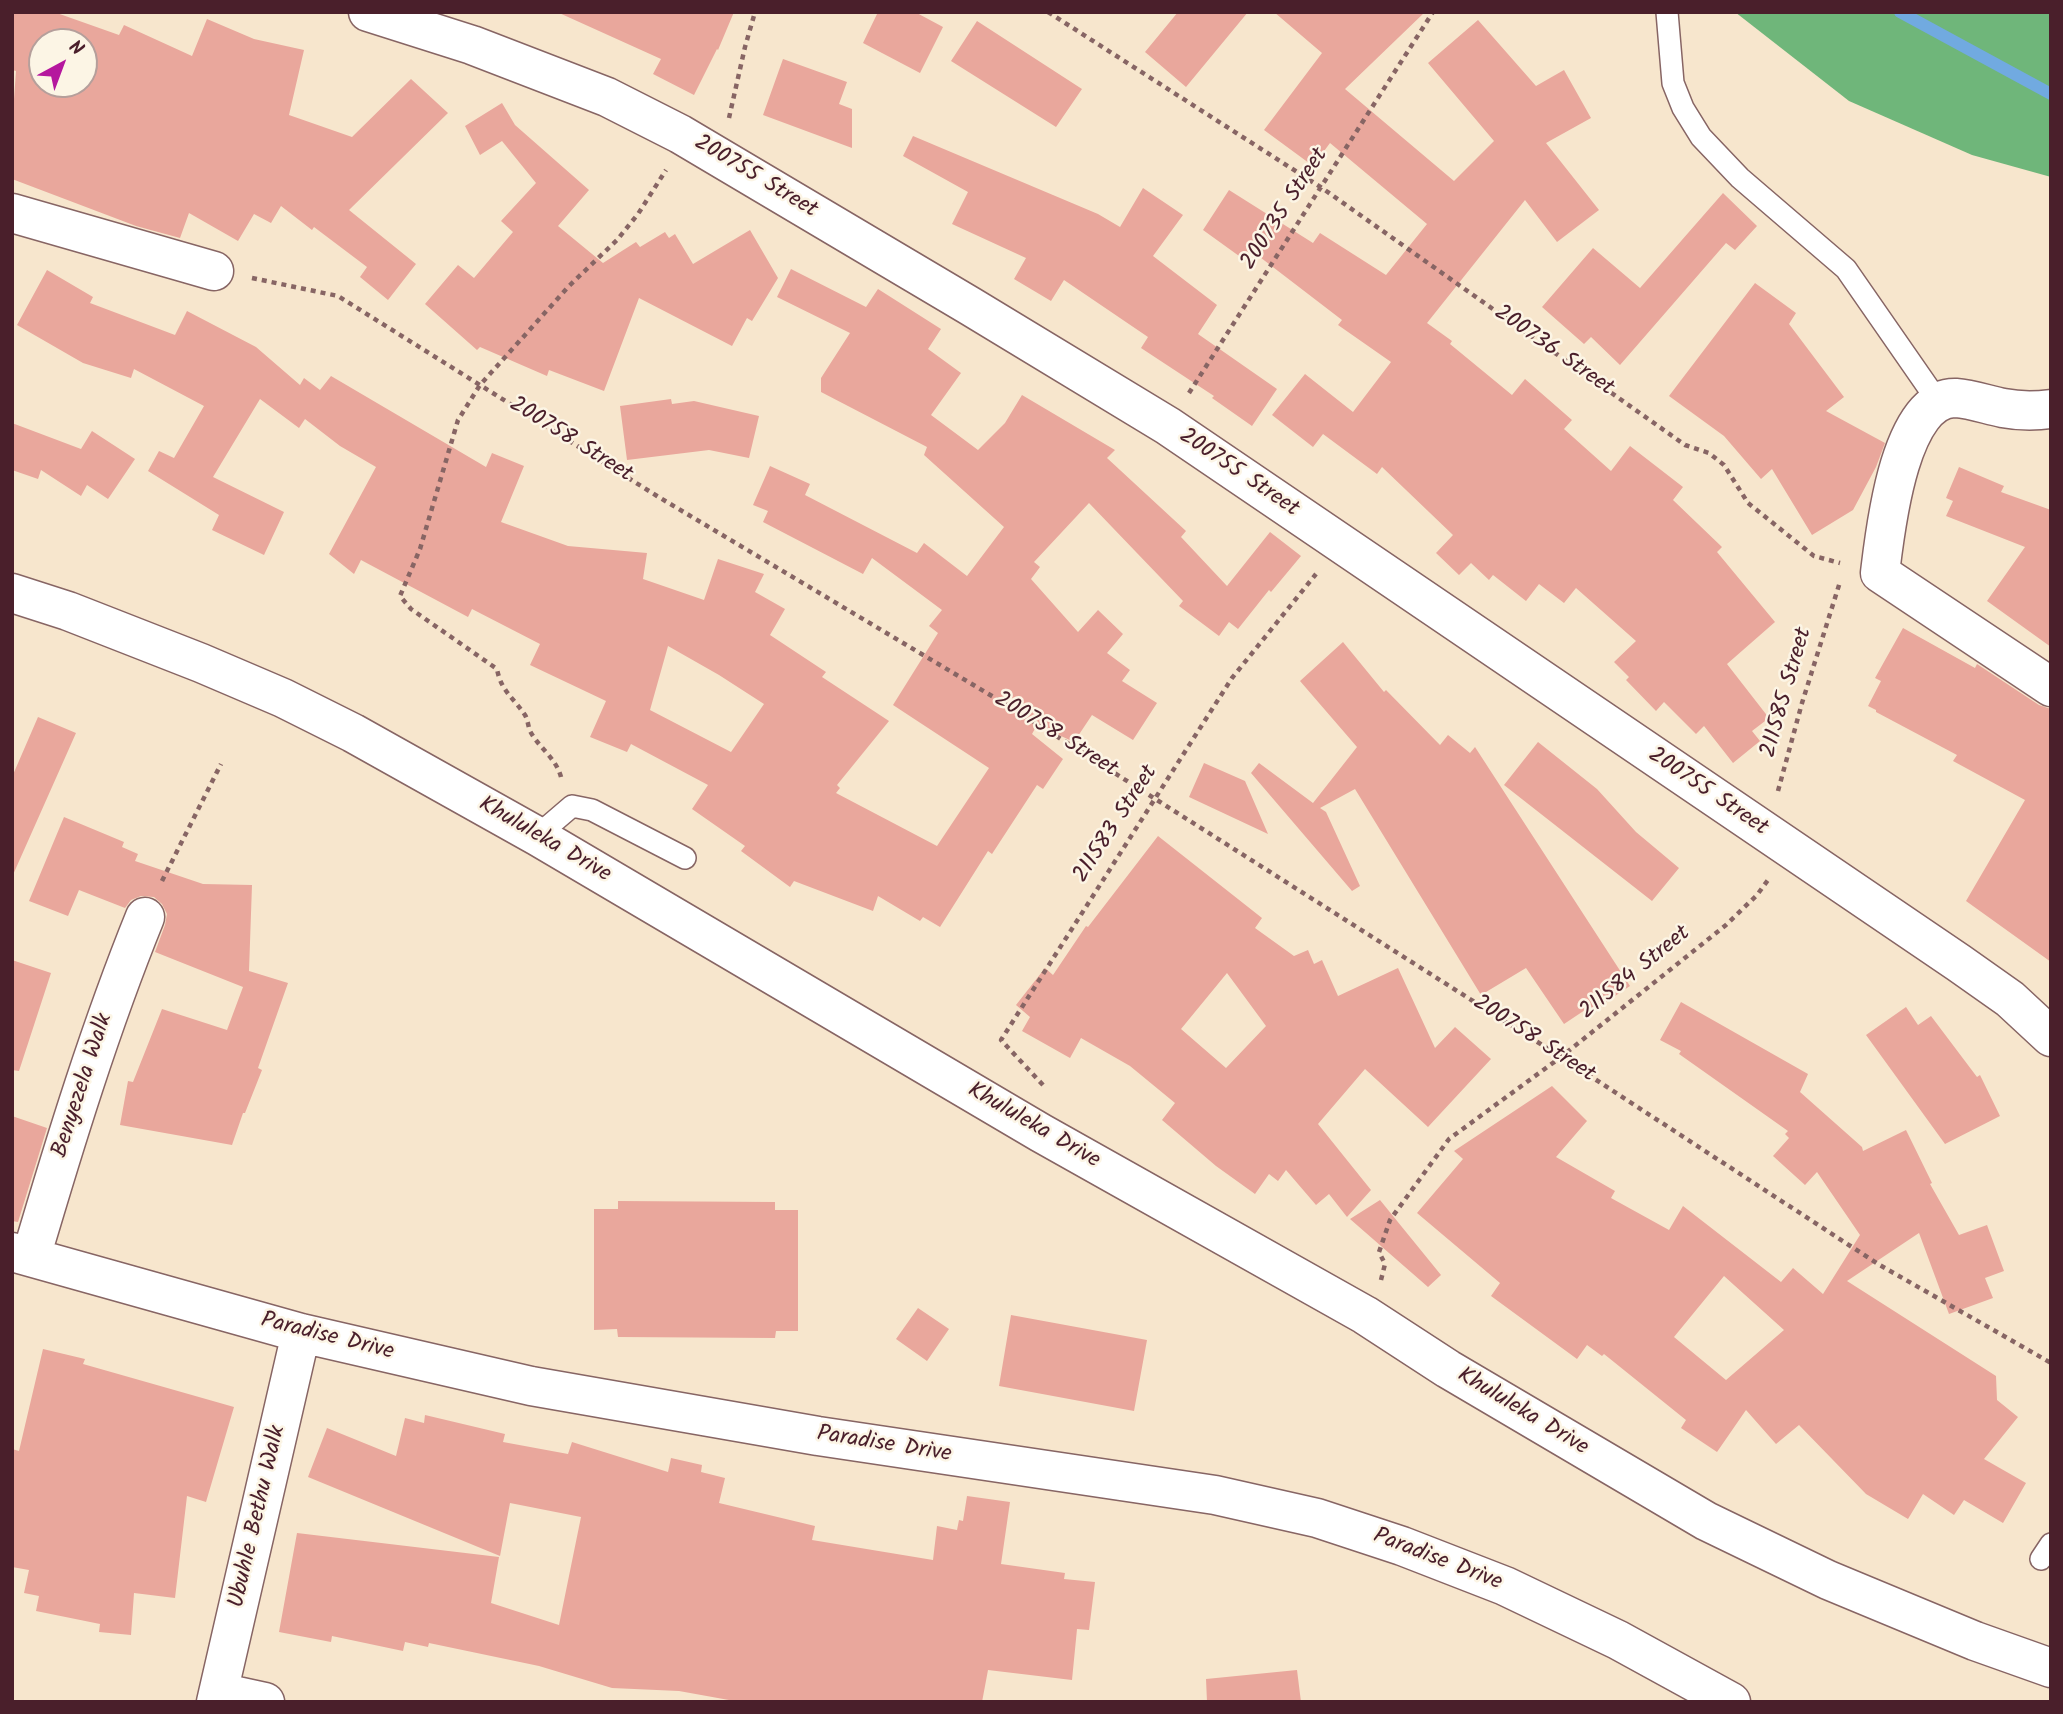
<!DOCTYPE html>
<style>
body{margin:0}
#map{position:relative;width:2063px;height:1714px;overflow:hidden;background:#f7e6cd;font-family:Kalam,sans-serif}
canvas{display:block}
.frame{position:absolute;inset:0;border:14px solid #4a1f2b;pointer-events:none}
.north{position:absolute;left:28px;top:28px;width:70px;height:70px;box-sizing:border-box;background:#fcf5e5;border:2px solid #b59f9b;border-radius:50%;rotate:41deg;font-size:19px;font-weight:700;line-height:28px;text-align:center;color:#4a1f2b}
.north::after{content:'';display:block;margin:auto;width:24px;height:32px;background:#b5179e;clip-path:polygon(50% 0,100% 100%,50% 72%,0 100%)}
</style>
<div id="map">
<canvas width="2063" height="1714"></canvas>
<div class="frame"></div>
<div class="north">N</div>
</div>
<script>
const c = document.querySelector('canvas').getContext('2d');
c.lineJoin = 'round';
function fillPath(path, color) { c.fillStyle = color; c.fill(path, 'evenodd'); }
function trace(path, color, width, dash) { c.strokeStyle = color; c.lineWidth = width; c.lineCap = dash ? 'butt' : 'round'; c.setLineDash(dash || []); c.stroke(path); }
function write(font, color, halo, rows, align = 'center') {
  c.font = font + ' Kalam,sans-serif'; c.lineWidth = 5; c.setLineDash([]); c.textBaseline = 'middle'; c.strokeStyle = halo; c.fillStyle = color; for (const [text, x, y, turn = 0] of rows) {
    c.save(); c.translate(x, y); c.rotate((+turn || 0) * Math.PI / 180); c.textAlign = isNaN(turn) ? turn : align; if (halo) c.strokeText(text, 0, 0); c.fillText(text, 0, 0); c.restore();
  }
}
fillPath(new Path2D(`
 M1735,12H2051V177L1972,155L1849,101Z`), '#6fb67a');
trace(new Path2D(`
 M1900,12L2051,94`), '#71aae0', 12);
fillPath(new Path2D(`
 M12,12H54L119,35L124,25L192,56L207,19L254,39L304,50L289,115L352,137L411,79L448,113L349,210L416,264L388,300L360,277L367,267L314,227L312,230L281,206L271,223L254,214L238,241L189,213L180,238L136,226L12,179V127L16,71L12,70ZM42,42H84V84H42Z
 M557,12H734L718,50L717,49L694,95L653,74L661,59Z
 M878,12H915L943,27L920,73L863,43Z
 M1178,12H1248L1186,87L1145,52Z
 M1274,12H1425L1345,89L1454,181L1494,141L1428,63L1478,20L1536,86L1564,70L1591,118L1546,143L1599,210L1557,242L1525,200L1427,323L1452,341L1450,344L1512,395L1525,379L1572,420L1564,429L1611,471L1630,446L1683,487L1673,500L1722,547L1717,552L1775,622L1727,664L1769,718L1752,731L1760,741L1733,763L1704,726L1696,734L1664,702L1656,711L1626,680L1629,677L1614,662L1636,641L1576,588L1564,603L1539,584L1526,601L1493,575L1489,580L1471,563L1459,575L1436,553L1453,535L1382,467L1377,474L1323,434L1313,447L1272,415L1305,374L1353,412L1391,362L1338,325L1342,320L1252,251L1246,261L1203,230L1229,190L1313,243L1320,233L1386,275L1427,224L1330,143L1313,166L1264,130L1322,53Z
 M977,21L1082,89L1056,127L951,61Z
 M783,59L847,82L839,104L852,109V148L763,115Z
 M502,103L515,125L589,190L558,226L603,263L636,242L640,247L665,232L669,238L675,234L693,264L750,230L778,278L752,321L747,318L732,346L639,298L604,391L549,370L547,376L480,347L477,350L425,304L458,265L474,278L513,232L501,221L536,183L502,141L480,155L465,126Z
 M913,136L1098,214L1120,227L1143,188L1183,215L1153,256L1217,305L1198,334L1277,389L1252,426L1212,398L1214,396L1141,348L1148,337L1064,280L1051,301L1014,279L1026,258L952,224L968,192L903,156Z
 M1723,193L1757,226L1735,250L1726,243L1620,365L1591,337L1584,344L1542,307L1593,248L1640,288Z
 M791,269L866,307L878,289L941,329L928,349L961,373L931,415L978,450L1005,423L1022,395L1115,450L1107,458L1186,531L1181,537L1227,586L1270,532L1301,556L1271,592L1269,590L1238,629L1229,622L1219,636L1179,606L1183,601L1089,503L1034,562L1040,567L1031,579L1078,632L1098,610L1123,634L1107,653L1130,670L1122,681L1157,703L1133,740L1092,715L1074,742L1037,725L1032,734L1063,759L1043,789L1037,785L992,854L988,851L940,927L923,917L920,921L878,896L873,911L794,881L790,887L741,851L745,846L692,809L708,785L631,744L627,752L590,737L606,701L530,665L540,644L472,609L468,617L361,560L354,574L329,554L376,467L340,446L305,419L299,428L260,399L213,477L284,512L264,555L212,530L219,515L148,471L159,451L174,458L204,406L134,369L131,378L83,363L17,325L47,270L93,297L90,303L175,335L187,311L256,347L300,385L304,378L320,390L331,376L486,467L492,453L524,466L501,522L568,546L647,553L643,579L704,600L718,559L764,574L755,592L785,609L770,635L826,672L822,677L889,721L837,785L840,788L836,793L937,846L989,768L893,705L938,633L929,626L942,610L872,558L863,574L763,522L768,511L753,505L770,466L810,484L805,495L917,553L924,543L967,576L1004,527L924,455L927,447L821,392V378L850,333L777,297ZM668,646L719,675L764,704L731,752L650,710Z
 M1755,283L1796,313L1789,324L1844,397L1826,411L1885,443L1876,467L1853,510L1812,535L1772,469L1761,479L1724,436L1669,396Z
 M671,399L672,404L694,401L759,416L749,458L709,450L627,460L620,406Z
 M12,423L81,449L92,431L135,459L108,499L87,485L81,496L41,470L38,479L12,470Z
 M1959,467L2004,486L2001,492L2051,510V647L1987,601L2025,547L1946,516L1953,501L1946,498Z
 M1903,628L1975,668L1977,664L2039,705L2051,709V962L1966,901L2025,800L1953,761L1957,755L1876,712V710L1868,706L1881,681L1875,678Z
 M1343,642L1384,692L1386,690L1440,745L1448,735L1470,753L1475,747L1630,986L1588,1014L1585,1010L1564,1024L1526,968L1481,995L1355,789L1320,808L1326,812L1360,886L1352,891L1251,773L1259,763L1313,803L1357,747L1300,681Z
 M38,717L76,733L12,877V777Z
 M1538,742L1597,789L1636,832L1679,868L1652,901L1504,785Z
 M1204,763L1245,781L1268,834L1189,797Z
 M64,817L124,842L122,847L138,854L135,861L203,884L252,885L249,971L288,983L258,1068L262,1070L245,1113H243L232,1145L120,1125L128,1081L133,1082L162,1009L227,1030L243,987L155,952L165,925L167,914L162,904L154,897L141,896L131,900L125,908L79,890L68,916L29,901Z
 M1158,836L1262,918L1255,928L1294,956L1308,950L1314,964L1322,960L1338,996L1398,968L1435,1048L1455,1027L1491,1059L1428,1127L1365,1069L1318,1124L1371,1190L1347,1217L1329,1194L1316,1205L1286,1170L1278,1181L1269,1174L1255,1194L1216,1166L1162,1120L1175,1103L1130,1066L1081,1038L1070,1058L1022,1031L1030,1017L1016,1005L1045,968L1053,975L1086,926L1088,927ZM1227,973L1266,1026L1226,1068L1181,1029Z
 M12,960L51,973L19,1071L12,1070Z
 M1681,1002L1808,1074L1800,1092L1862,1147L1863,1151L1906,1130L1932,1183L1930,1184L1959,1235L1987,1225L2004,1271L1985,1278L1993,1298L1949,1314L1919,1233L1847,1281L1996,1376L1997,1400L2018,1417L1984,1459L2026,1483L2003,1523L1964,1500L1954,1515L1923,1494L1908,1519L1866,1494L1799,1425L1776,1444L1746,1410L1717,1452L1681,1428L1686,1420L1604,1354L1602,1356L1587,1345L1577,1359L1491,1296L1500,1283L1417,1213L1463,1159L1454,1151L1552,1086L1587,1121L1556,1157L1615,1191L1611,1198L1669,1230L1683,1206L1781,1282L1793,1268L1823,1294L1860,1235L1817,1172L1805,1185L1773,1156L1789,1138L1785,1134L1788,1131L1679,1054L1681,1051L1660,1040ZM1724,1276L1784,1330L1726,1380L1674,1337Z
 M1906,1007L1918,1025L1931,1016L1977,1077L1980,1075L2000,1116L1945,1144L1866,1035Z
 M12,1116L47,1128L18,1222L12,1221Z
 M1380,1200L1441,1275L1428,1287L1350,1219Z
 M618,1201L775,1202V1210H798V1331H776L775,1338L618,1337L617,1329L594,1330V1209H618Z
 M918,1308L949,1329L927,1361L896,1339Z
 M1011,1315L1147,1340L1134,1411L999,1386Z
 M43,1349L85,1359L83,1364L234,1407L206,1502L187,1496L175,1598L134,1593L131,1635L99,1632L100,1624L36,1611L39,1596L24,1593L29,1570L12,1567V1449L19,1451Z
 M425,1415L505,1434L503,1442L568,1454L572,1442L668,1472L671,1458L702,1465L701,1472L725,1478L719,1503L815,1526L812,1540L933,1560L937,1526L957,1530L959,1520L963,1521L967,1496L1010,1502L1001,1564L1065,1573L1064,1579L1095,1582L1089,1630L1077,1629L1072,1680L988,1670L982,1702H740L679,1691L612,1688L539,1666L429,1643L428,1647L405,1642L403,1651L332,1636L331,1642L279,1632L297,1533L499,1557L491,1603L559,1625L581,1517L510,1503L500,1556L308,1477L327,1428L396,1456L405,1418L424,1423Z
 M1297,1670L1301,1702H1207L1206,1679Z`), '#e9a79c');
const service = new Path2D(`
 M1667,12L1673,83L1683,108L1701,137L1740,178L1846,269L1939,403
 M537,836L572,806L592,810L685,858
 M2041,1559L2051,1544`);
const minor = new Path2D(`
 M368,12L472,45L607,97L680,134L970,306L1168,426L1959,963L2010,999L2051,1037
 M12,213L214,271
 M2051,409C2035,411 2019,411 2003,408C1988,405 1971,399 1956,398C1899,396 1885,532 1880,573L2051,687
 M12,1252L301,1333L531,1386L818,1436L1215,1495L1317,1518L1402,1546L1505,1586L1618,1640L1731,1702
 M31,1257C65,1142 100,1028 145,917
 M219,1692L265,1702
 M216,1702L301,1333`);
const tertiary = new Path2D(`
 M12,593L68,611L201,663L283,698L353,733L537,836L1041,1133L1365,1315L1448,1369L1706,1521L1828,1580L1975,1641L2051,1668`);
trace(service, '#876564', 24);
trace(minor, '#876564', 41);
trace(tertiary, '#876564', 41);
trace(new Path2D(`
 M1048,12L1322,188L1685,445L1709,453L1724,465L1748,503L1814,556L1840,563
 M729,118L745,47L755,12
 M252,278L338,296L657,496L1017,711L1561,1057L1878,1264L2051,1363
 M1189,393L1433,12
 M561,777C556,758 539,748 530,731C528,726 528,720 525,715C513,697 501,691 497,669L411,609L400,596L420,549L458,420L480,385L569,286L617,240L638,214L666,170
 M1778,791L1802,703L1840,582
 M162,881L221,764
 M1043,1085L1001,1040L1232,678L1316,574
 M1381,1280L1385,1264L1379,1252L1390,1220L1449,1139L1561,1057L1726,925L1757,895L1768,880`), '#876564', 4.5, [5, 5]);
trace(service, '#fff', 21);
trace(minor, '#fff', 38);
trace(tertiary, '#fff', 38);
write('23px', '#4a1f2b', '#fcf5e5', [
 ["200755 Street",755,178,31],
 ["200735 Street",1286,210,-57],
 ["200736 Street",1553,352,35],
 ["200758 Street",570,441,32],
 ["200755 Street",1238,474,34],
 ["211585 Street",1788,693,-74],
 ["200758 Street",1055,736,32],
 ["200755 Street",1707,793,34],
 ["211583 Street",1117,825,-57],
 ["Khululeka Drive",544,841,30],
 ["211584 Street",1636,974,-39],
 ["200758 Street",1533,1040,33],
 ["Benyezela Walk",84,1086,-72],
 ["Khululeka Drive",1033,1127,30],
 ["Paradise Drive",327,1338,14],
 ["Khululeka Drive",1522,1413,31],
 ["Paradise Drive",884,1446,9],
 ["Ubuhle Bethu Walk",259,1517,-77],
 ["Paradise Drive",1437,1561,21]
]);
</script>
